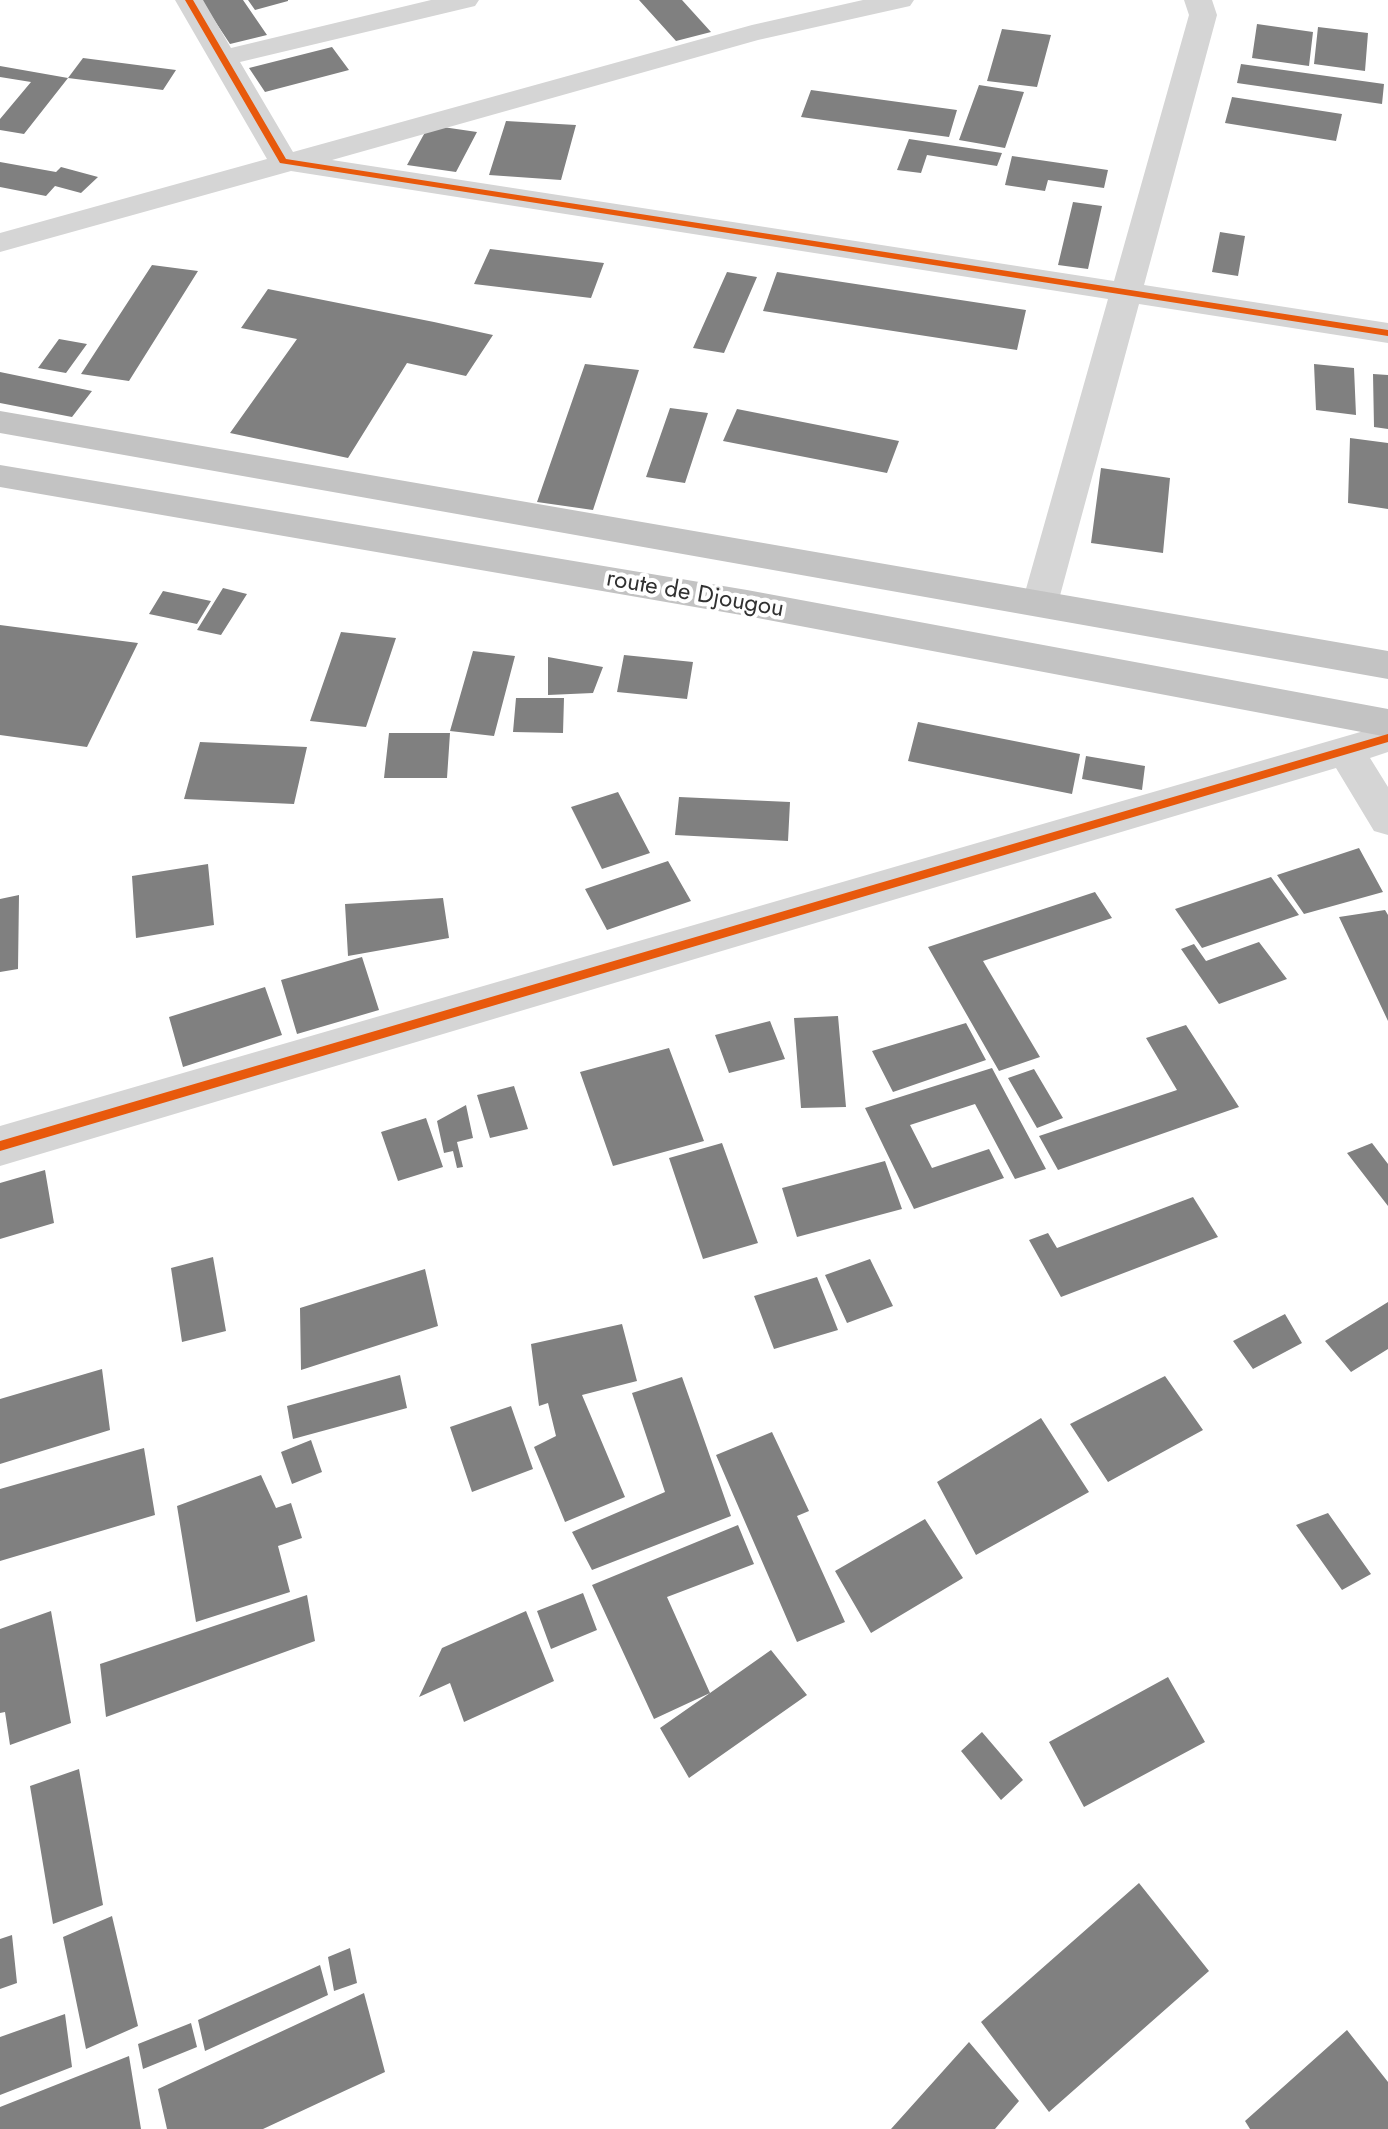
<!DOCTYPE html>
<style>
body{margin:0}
canvas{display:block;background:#fff}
</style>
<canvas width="1388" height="2129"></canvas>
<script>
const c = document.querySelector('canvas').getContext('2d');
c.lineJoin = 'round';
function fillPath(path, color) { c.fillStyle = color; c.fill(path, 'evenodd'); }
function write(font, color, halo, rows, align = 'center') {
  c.font = font + ' Jost,sans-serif'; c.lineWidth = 8; c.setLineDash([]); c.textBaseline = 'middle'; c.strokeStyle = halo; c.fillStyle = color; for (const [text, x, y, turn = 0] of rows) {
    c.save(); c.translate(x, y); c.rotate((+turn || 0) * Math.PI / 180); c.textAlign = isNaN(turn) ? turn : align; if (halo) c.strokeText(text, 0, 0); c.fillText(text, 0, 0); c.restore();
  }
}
fillPath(new Path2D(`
 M201,0H243L267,35L230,44Z
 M248,0H288V1L255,10Z
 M639,0H682L711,32L676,41Z
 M1257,24L1313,32L1309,66L1252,58Z
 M1318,27L1368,33L1365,71L1314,64Z
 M1002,29L1051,35L1037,87L987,81Z
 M332,47L349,70L265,92L249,68Z
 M83,58L176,70L163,90L68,78Z
 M1241,64L1384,84L1382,104L1237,83Z
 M0,66L68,78L24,134L0,130V119L31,82L0,77Z
 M979,85L1024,92L1005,148L959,140Z
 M811,90L957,110L949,137L801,117Z
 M1232,97L1342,114L1336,141L1225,123Z
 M506,121L576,125L561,180L489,175Z
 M429,125L477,132L456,172L407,165Z
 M909,139L1002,153L997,166L927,155L921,173L897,170Z
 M1012,156L1108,170L1104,188L1048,180L1045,191L1005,185Z
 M0,162L56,172L61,167L98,177L81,193L55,186L46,196L0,187Z
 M1073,202L1102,206L1088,269L1058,265Z
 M1220,232L1245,236L1238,276L1212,272Z
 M490,249L604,263L591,298L474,284Z
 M152,265L198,271L129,381L81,374Z
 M727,272L757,277L724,353L693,348Z
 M777,272L1026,310L1017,350L763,311Z
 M268,289L434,322L493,335L466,376L407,363L348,458L230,433L297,339L241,328Z
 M59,339L87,344L66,373L38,368Z
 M585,364L639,370L593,510L537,502Z
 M1314,364L1354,368L1356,415L1316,410Z
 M0,372L92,391L72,417L0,403Z
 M1373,374L1388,375V429L1374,427Z
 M670,408L708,413L685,483L646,477Z
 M737,409L899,441L887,473L723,441Z
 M1350,438L1388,443V509L1348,503Z
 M1101,468L1170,478L1163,553L1091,543Z
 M223,588L247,594L221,635L197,630Z
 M163,591L211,601L197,624L149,614Z
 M0,625L138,643L87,747L0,735Z
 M341,632L396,638L366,727L310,721Z
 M473,651L515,656L494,736L450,731Z
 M624,655L693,662L687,699L617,692Z
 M548,657L603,667L593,693L548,695Z
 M516,698H564L563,733L513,732Z
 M918,722L1080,754L1072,794L908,761Z
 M389,733H450L447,778H384Z
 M200,742L307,747L294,804L184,799Z
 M1086,756L1145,766L1142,790L1082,779Z
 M618,792L650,853L602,869L571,807Z
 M679,797L790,802L788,841L675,835Z
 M1359,848L1383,892L1304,914L1277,875Z
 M668,861L691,901L607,930L585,889Z
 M208,864L214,925L136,938L132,876Z
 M1271,877L1299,915L1202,948L1175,909Z
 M1095,892L1112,918L983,961L1040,1057L999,1071L928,947Z
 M19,895L18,969L0,972V899Z
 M443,898L449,938L348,956L345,904Z
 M1385,910L1388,915V1021L1339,917Z
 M1259,942L1287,979L1219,1004L1181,949L1194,944L1206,961Z
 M362,957L379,1010L297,1034L281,980Z
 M265,987L282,1035L183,1067L169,1017Z
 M838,1016L846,1107L801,1108L794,1018Z
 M770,1021L785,1059L729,1073L715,1035Z
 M966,1023L986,1060L893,1092L872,1051Z
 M1186,1025L1239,1107L1058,1170L1039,1136L1177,1090L1146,1038Z
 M669,1048L704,1141L613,1166L580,1072Z
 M992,1068L1046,1169L1015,1179L975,1104L910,1125L932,1168L989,1149L1004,1178L914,1209L865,1108Z
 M1034,1069L1063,1118L1037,1128L1008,1078Z
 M514,1086L528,1129L490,1138L477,1095Z
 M466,1105L473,1138L457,1142L463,1167L457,1168L453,1151L444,1153L437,1121Z
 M426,1118L443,1167L398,1181L381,1132Z
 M722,1143L758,1243L703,1259L669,1158Z
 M1372,1143L1388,1164V1206L1347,1153Z
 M885,1161L902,1209L797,1237L782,1188Z
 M45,1170L54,1223L0,1239V1183Z
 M1193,1197L1218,1237L1061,1297L1029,1240L1048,1233L1057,1248Z
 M213,1257L226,1331L182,1342L171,1268Z
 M870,1259L893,1306L847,1323L825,1275Z
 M425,1269L438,1326L301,1370L300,1308Z
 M817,1277L838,1330L774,1349L754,1296Z
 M1388,1302V1349L1351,1372L1325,1341Z
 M1285,1314L1302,1343L1253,1369L1233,1341Z
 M622,1324L637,1381L582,1395L625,1497L565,1522L534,1447L556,1436L548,1403L539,1406L531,1344Z
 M102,1369L110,1430L0,1464V1399Z
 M400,1375L407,1408L293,1439L287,1406Z
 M1165,1376L1203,1430L1108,1482L1070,1424Z
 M682,1377L731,1516L592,1570L572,1532L665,1492L632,1393Z
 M511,1406L533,1469L472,1492L450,1427Z
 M1041,1418L1089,1492L976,1555L937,1482Z
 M772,1432L809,1511L797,1516L845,1622L797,1642L716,1455Z
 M311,1440L322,1472L292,1484L281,1452Z
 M144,1448L155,1515L0,1561V1489Z
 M261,1475L276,1508L291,1503L302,1538L278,1546L290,1592L196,1622L177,1506Z
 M1328,1513L1371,1574L1342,1590L1296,1525Z
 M925,1519L963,1578L871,1633L835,1571Z
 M738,1525L754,1564L667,1597L710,1693L771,1650L807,1695L689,1778L660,1728L710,1693L654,1719L592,1585Z
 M583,1593L597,1630L551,1649L537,1611Z
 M307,1595L315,1641L106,1717L100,1664Z
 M51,1611L71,1723L10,1745L5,1712L0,1713V1629Z
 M526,1611L554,1681L464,1722L450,1683L419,1697L442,1648Z
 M1168,1677L1205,1742L1084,1807L1049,1742Z
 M982,1732L1023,1780L1001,1800L961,1751Z
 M79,1769L103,1905L53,1924L30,1786Z
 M1139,1883L1209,1971L1049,2112L981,2022Z
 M112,1916L138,2026L86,2049L63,1937Z
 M12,1935L17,1983L0,1989V1939Z
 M350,1948L357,1983L334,1991L328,1957Z
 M320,1965L328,1995L205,2051L198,2020Z
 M364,1993L385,2072L263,2129H167L158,2089Z
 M65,2014L72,2067L0,2095V2037Z
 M191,2023L197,2047L143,2069L138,2044Z
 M1347,2030L1388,2082V2129H1250L1245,2121Z
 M969,2042L1019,2101L995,2129H891Z
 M129,2056L141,2129H0V2107Z`), '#808080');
fillPath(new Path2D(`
 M175,0H203L231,48L431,0H479L475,6L240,62L293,152L752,25L863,0H914L910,6L758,40L332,160L1114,281L1189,15L1184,0H1212L1217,15L1144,285L1388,323V343L1139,304L1058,603L1053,612L1040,616L1027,612L1022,603L1108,299L291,171L0,252V233L267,159Z
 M1388,724V752L1370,758L1388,787V835L1374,831L1336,768L0,1166V1126Z`), '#d5d5d5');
fillPath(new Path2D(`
 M0,411L1388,651V679L0,433Z
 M0,465L747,590L1388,709V737L747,616L0,487Z`), '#c3c3c3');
fillPath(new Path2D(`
 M185,0H193L286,159L1388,330V336L280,163Z
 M1388,734V742L0,1151V1141Z`), '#e8590c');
write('24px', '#313131', '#fff', [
 ["route de Djougou",695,595,10]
]);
</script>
